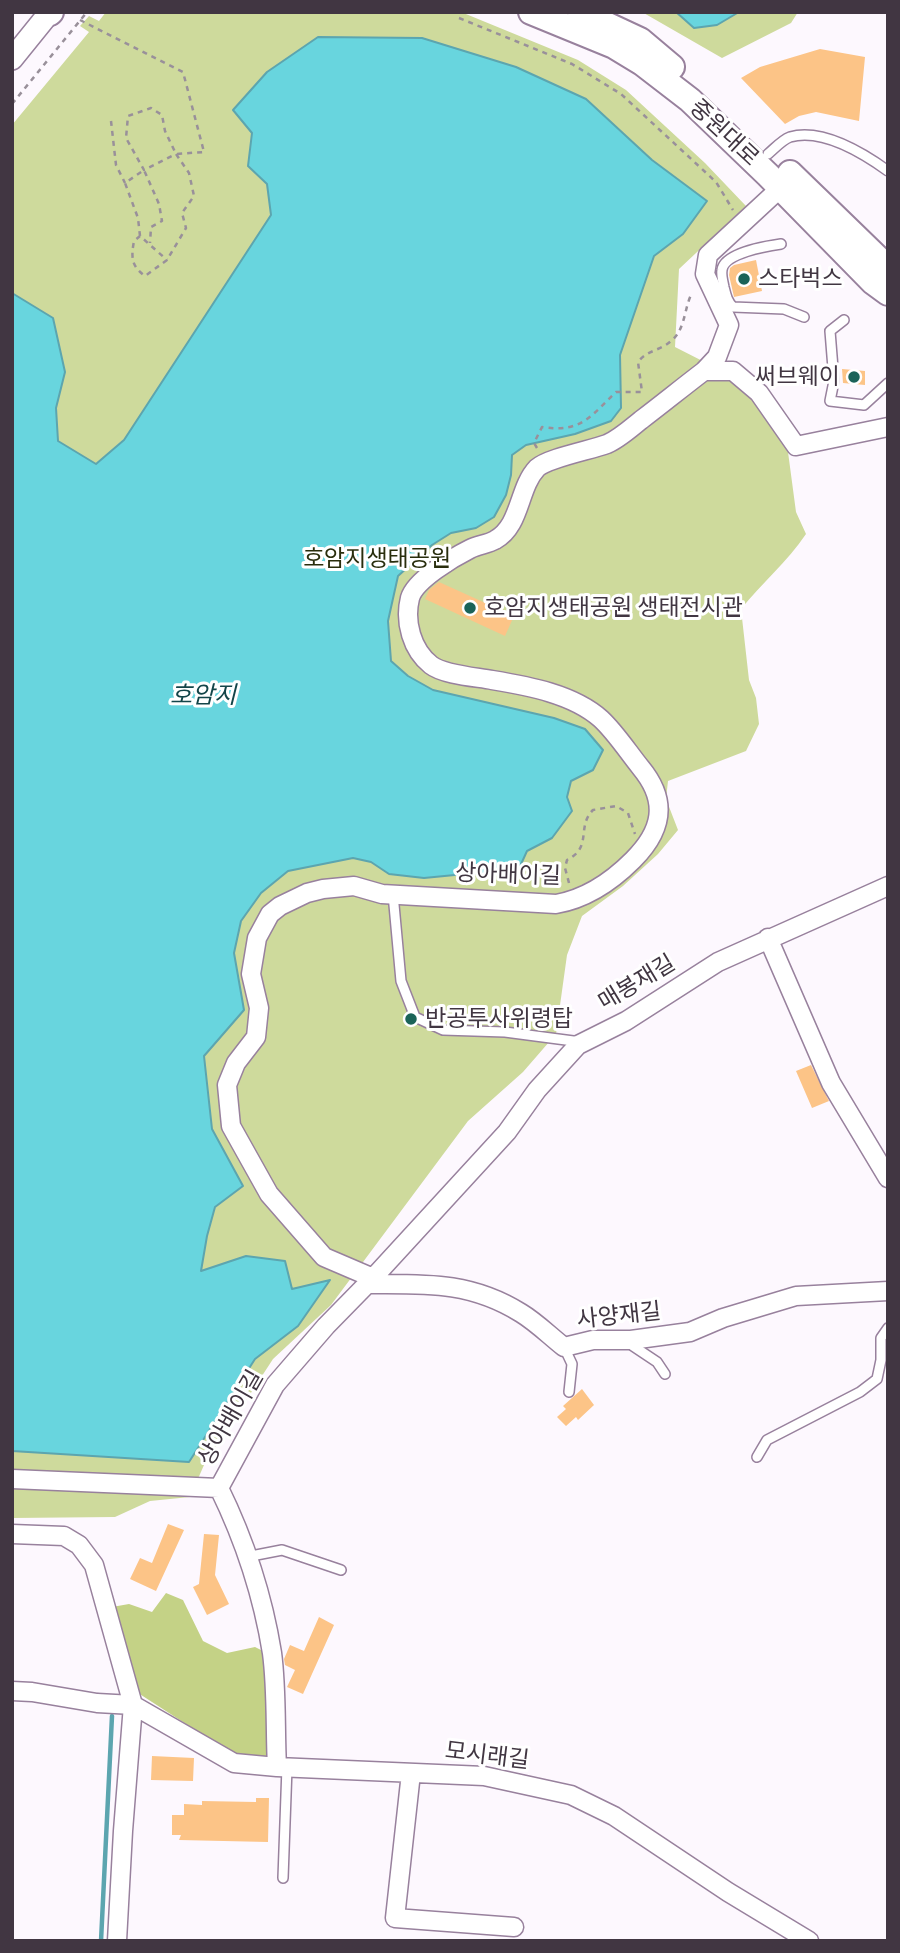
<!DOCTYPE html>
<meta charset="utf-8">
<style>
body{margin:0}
#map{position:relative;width:900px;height:1953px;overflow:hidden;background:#fdf8fe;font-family:Cabin,sans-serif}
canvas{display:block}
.frame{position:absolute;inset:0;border:14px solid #413642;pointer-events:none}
</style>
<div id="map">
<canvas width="900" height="1953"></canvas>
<div class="frame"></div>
</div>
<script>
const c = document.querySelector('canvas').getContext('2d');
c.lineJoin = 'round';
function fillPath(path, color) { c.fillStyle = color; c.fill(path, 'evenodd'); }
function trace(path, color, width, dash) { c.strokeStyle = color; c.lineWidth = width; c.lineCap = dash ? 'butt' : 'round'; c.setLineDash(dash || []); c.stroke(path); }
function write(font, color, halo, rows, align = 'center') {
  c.font = font + ' Cabin,"Noto Sans KR",sans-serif'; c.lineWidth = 6; c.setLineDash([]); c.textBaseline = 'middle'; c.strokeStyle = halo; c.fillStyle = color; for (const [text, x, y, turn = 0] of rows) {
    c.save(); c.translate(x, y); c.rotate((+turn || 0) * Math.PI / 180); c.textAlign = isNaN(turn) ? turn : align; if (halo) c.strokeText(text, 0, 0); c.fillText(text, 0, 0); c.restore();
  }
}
fillPath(new Path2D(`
 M106,12H461L578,60L626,90L705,163L746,206L679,269L675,347L730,375L763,413L788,452L796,512L806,534C787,562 762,583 741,609L749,680L756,698L759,724L746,751L668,781L666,799L678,830L658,854L623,886L582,916L567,955L556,1034L523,1072L468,1121L331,1305L273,1359L204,1465L190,1497L150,1501L115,1517L12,1518V125L89,32L80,26L89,16L99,21Z
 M642,12H798L791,23L722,58Z`), '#ceda9c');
fillPath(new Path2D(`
 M166,1593L183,1600L203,1641L227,1653L255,1647L265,1652L271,1751L265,1757H237L135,1691L112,1607L129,1604L152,1612Z`), '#c4d286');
const water = new Path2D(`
 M676,12H739L717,25L694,28Z
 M318,37L422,38L516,67L586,99L652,160L707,201L683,234L654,256L620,355L621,408L611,421L575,434L526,445L512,455L511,475L506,495L494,517L476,528L451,533L432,545L398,576L388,621L391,661L408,676L433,690L554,718L585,729L603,750L593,770L571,781L567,797L572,811L552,838L527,851L517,873L465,874L424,878L389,874L371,862L353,858L288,871L261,893L241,921L234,953L244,1010L204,1056L212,1129L243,1186L215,1207L207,1236L201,1271L246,1256L285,1261L292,1289L330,1280L298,1326L255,1359L189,1462L12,1451V293L53,318L65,372L56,408L58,441L96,464L124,440L271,215L267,184L248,166L252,133L233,110L267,72Z`);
fillPath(water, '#68d5de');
trace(water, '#5ca5af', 2);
trace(new Path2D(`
 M101,1941L112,1716`), '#5ca5af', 4.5);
fillPath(new Path2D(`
 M820,49L865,57L859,121L816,112L799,116L785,124L741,78L760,67Z
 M756,260L762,291L734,297L729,275L730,268L734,265Z
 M842,369L865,371V385L843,383Z
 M439,582L514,616L505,636L425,599L429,590Z
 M811,1065L829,1101L812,1108L796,1071Z
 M582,1389L594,1405L578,1420L576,1417L566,1426L557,1417L566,1409L563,1406Z
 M168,1524L184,1530L156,1591L130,1579L140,1558L152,1563Z
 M204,1534L219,1535L215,1575L229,1604L207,1615L193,1587L199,1584Z
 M319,1617L334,1625L303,1694L287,1687L295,1670L285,1665L284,1659L290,1645L304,1651Z
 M152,1756L194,1758L193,1781L151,1780Z
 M256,1798H269L268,1842L179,1840L181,1835H172V1815H184V1804L202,1805V1801L256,1802Z`), '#fcc487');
const service = new Path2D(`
 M768,154C775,148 782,140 790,137C822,128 863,153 888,171
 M781,244C767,246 724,253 722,270C721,275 723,282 724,287C726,295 727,301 733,307L784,309L804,317
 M844,320L830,331L834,381L830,401L864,405L888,383
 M393,894L401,981L415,1017L443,1030L505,1032L581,1042
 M631,1340L633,1346L657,1362L665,1374
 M564,1347L572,1364L569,1392
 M757,1457L767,1440L860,1392L877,1379L881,1360V1338L888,1328
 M246,1557L282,1550L341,1570
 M283,1878L287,1767`);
const minor = new Path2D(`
 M704,371H733L759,393L796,446L888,427
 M768,938L831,1083L888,1178
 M373,1278L507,1132L537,1090L578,1045L626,1021L718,962L888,886
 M367,1284C424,1284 470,1281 521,1313C536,1322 550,1336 564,1347L593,1340H631L690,1332L723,1318L796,1296L888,1291
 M12,1479L219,1488L275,1385L326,1326L373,1278L324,1257L269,1194L231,1126L227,1085L236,1063L256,1037L259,1008L251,974L257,938L270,914L280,906L307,893L323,889L354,886L382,894L556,904C585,899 612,881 633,860C662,831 669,802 641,768C628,752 616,733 601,719C573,694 528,686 492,680C476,677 444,675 431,665C412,650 404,622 410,598C415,580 454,557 470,549C478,545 488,544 495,540C521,526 518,488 537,468C548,458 591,450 607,444C619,439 631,428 641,420C662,404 683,387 704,371L717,357L729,325L705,274L708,255L788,181
 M219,1488C244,1539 263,1597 272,1653C277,1690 275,1730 277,1767
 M12,1534L64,1536L79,1545L94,1565L133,1705L123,1831L117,1941
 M12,1691L32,1692L97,1703L133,1705L234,1763L277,1767L484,1776L571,1795L614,1816L728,1892L809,1941
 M411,1773L395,1918L514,1927`);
const tertiary = new Path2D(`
 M12,59L50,12`);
const secondary = new Path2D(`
 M531,12L614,46L642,63L690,100L768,175L873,282L888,293
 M580,12L640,40L672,67
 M50,13L51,12
 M790,173L888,268`);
trace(service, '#98819d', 12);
trace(minor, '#98819d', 21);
trace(tertiary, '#98819d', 24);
trace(secondary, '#98819d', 28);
trace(new Path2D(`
 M459,18L572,64L621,94L716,182L733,210
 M80,20L183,72L204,152L176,154L165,131L162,115L151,108L128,116L126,138L144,170L176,154L189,173L194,196L182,213L186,228L167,260L145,276C131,266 131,257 134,241L140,236L167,260
 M12,104L87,12
 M111,121L116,165L125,183
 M140,236L138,218L125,183L144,170L159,204L162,221L151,227L150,243
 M537,448L534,443L542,427C581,433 590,417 616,392H642L638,362C647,350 660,351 671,341C685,330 684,310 691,295
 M569,883L565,868L567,860C593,847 576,827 593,810L616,806L628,813L635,834`), '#99909a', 2.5, [5, 5]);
trace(service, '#fff', 9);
trace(minor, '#fff', 18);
trace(tertiary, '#fff', 21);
trace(secondary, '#fff', 24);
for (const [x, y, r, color] of [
 [744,279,7,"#1b6358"],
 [854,377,7,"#1b6358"],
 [470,608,7,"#1b6358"],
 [411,1019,7,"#1b6358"]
]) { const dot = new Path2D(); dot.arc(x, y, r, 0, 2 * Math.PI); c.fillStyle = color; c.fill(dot); trace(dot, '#fff', 2.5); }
write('23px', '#413642', '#fff', [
 ["중원대로",724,133,43],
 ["상아배이길",508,875,2],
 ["매봉재길",637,983,-31],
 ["사양재길",619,1316,-6],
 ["상아배이길",231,1418,-60],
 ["모시래길",487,1756,7]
]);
write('23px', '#413642', '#fff', [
 ["스타벅스",758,279],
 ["써브웨이",840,377,"right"],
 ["호암지생태공원 생태전시관",484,608],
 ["반공투사위령탑",425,1019]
], 'left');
write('23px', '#292e0d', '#fff', [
 ["호암지생태공원",377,559]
]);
write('italic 24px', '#134549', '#fff', [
 ["호암지",203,696]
]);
</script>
